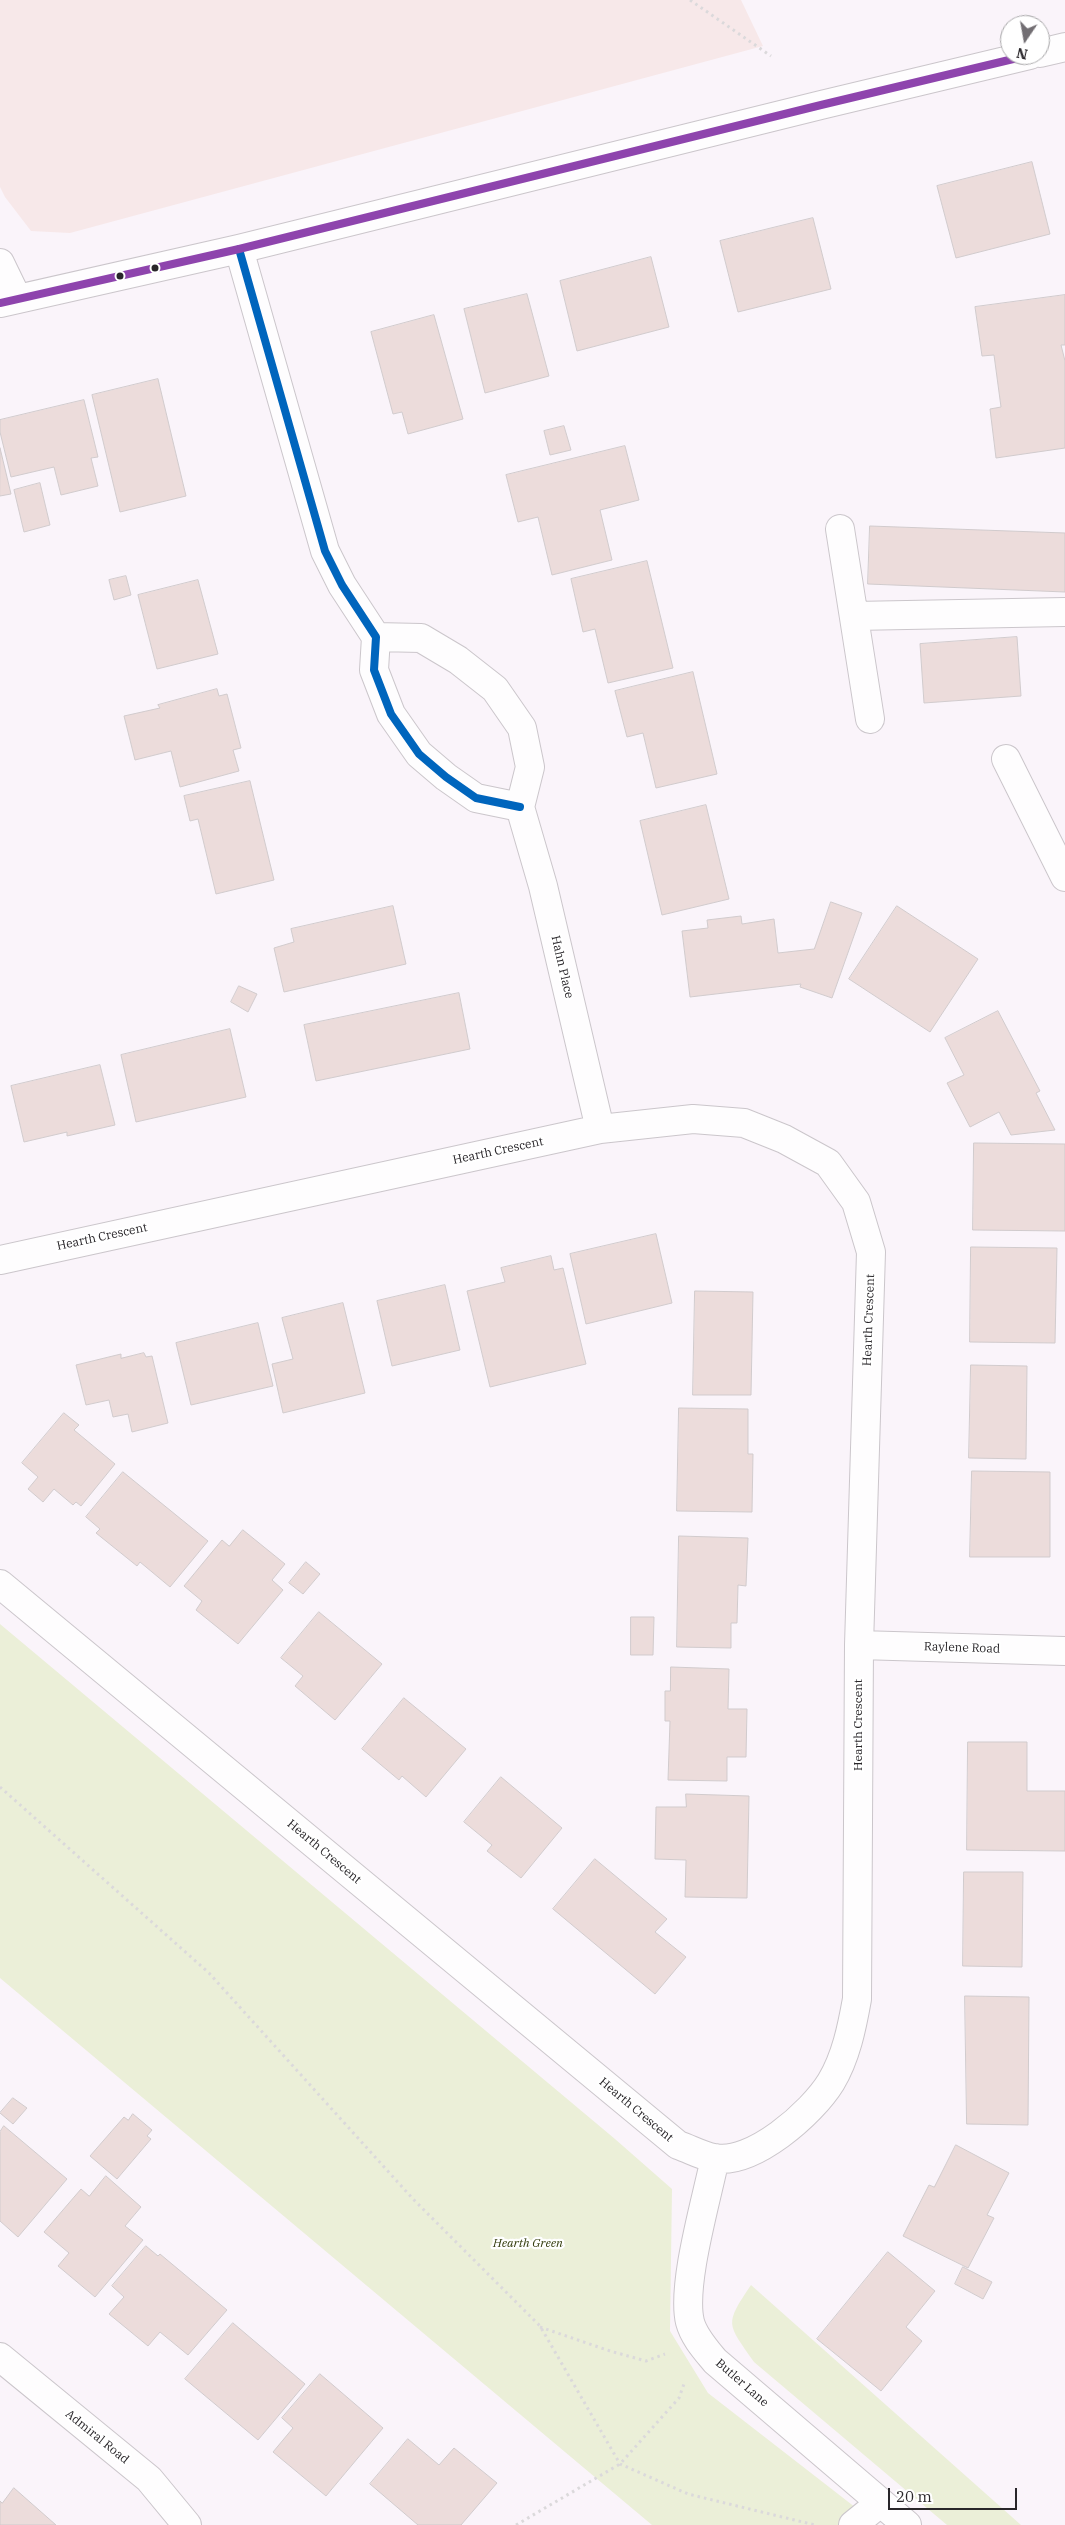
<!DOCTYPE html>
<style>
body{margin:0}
#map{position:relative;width:1065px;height:2525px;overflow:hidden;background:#faf4fa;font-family:"IBM Plex Serif",serif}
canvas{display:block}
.north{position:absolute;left:1000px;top:15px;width:50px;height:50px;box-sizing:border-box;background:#fff;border:1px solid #a9a8aa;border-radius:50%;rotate:192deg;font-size:14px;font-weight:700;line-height:20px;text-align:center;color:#29262a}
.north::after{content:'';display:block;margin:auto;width:18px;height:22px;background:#726e73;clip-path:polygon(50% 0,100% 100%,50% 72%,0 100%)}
.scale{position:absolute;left:888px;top:2488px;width:129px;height:22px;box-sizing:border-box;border:2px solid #29262a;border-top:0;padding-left:6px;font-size:15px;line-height:18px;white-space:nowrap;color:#29262a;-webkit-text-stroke:4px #fff;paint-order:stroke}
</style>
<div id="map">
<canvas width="1065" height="2525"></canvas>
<div class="north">N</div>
<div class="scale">20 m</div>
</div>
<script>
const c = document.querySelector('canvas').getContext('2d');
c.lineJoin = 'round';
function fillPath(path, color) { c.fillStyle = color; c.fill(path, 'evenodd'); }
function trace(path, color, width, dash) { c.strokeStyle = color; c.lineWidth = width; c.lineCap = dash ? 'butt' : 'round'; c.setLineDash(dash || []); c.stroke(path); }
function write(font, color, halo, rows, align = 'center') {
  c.font = font + ' "IBM Plex Serif",serif'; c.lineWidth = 4.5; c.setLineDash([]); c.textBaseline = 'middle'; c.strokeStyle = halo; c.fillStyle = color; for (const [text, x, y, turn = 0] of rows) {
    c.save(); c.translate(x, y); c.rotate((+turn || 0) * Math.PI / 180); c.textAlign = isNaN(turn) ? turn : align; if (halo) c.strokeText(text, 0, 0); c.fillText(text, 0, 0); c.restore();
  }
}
fillPath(new Path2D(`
 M0,0H741L763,46L70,233L31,231L5,197L0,187Z`), '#f7e8e9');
fillPath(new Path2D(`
 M0,1624L615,2139L672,2189L670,2331L708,2393L878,2525H652L0,1978Z
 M751,2285L1021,2525H947L754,2362C727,2323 724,2325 751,2285Z`), '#ebefd8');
const building = new Path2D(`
 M1032,162L1050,234L956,258L937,186Z
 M813,218L831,289L738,312L720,241Z
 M651,257L669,327L577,351L560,281Z
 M527,294L549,376L485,393L464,309Z
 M1065,295V345H1061L1065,361V448L996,458L990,409L1001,407L994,355L982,356L975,307Z
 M434,315L463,419L408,434L402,412L393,414L371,332Z
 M158,379L186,496L120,512L92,395Z
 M84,400L98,457L91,458L98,486L61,495L54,467L11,477L0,432V420Z
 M564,426L571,450L550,455L544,431Z
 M625,446L639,500L600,510L612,560L552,575L538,517L518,522L506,475Z
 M0,448L11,494L0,496Z
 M40,483L50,525L24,532L14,490Z
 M870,526L1065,533V592L868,584Z
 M647,561L673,668L608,683L595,629L583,632L571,579Z
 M126,576L131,595L114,600L109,580Z
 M198,580L218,654L157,669L138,595Z
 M1017,637L1021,696L924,703L920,644Z
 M693,672L717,774L656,788L643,733L627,737L615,691Z
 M217,689L219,696L227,694L241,748L233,750L239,771L180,787L171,751L135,760L124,716L160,708L158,705Z
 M250,781L274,880L216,894L198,819L190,821L184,796Z
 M706,805L729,899L662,915L640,821Z
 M831,902L862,913L832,998L800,987L801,984L690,997L682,931L708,928L707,920L741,916L742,924L774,919L778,953L814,949Z
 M393,906L406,964L284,992L274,948L294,942L291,929Z
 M897,906L978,959L930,1032L849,979Z
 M239,986L257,994L248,1012L231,1002Z
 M459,993L470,1049L316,1081L304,1025Z
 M998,1011L1040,1091L1036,1093L1055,1130L1011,1135L999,1112L970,1127L947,1083L964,1075L945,1038Z
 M230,1029L246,1097L136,1122L121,1055Z
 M100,1065L115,1125L67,1136V1132L24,1142L11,1086Z
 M974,1143L1065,1144V1231L973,1230Z
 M656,1234L672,1303L586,1324L570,1254Z
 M971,1247L1057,1248L1055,1343L970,1342Z
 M551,1256L554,1270L563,1268L586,1364L490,1387L467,1291L505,1282L501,1268Z
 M445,1285L460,1350L392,1366L377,1301Z
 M695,1291L753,1292L751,1395H693Z
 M343,1303L365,1393L283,1413L272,1364L293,1359L282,1318Z
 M258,1323L273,1386L191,1405L176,1343Z
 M144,1353L146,1357L152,1356L168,1423L132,1432L128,1414L113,1417L109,1400L86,1405L76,1365L121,1354V1358Z
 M971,1365L1027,1366L1026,1459L969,1458Z
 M679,1408L748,1409V1454H753L752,1512L677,1511Z
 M64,1413L79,1425L74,1430L115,1464L81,1506L76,1502L73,1505L54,1489L43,1502L28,1489L38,1477L22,1463Z
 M972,1471L1050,1472V1557H970Z
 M123,1472L208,1541L170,1587L140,1562L137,1566L96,1533L100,1529L86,1517Z
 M243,1530L285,1564L272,1580L283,1590L238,1644L196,1610L202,1601L184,1586L222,1540L229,1546Z
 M679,1536L748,1538L746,1586L738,1585L737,1623H731V1648L677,1647Z
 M306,1562L320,1574L303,1594L289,1583Z
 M319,1612L382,1664L335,1720L295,1686L303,1676L281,1658Z
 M631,1617H654L653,1655H631Z
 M671,1667L729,1669L728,1709H747L746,1757H727V1781L668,1780L670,1721H665V1691H670Z
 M404,1698L466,1749L426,1797L402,1776L399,1780L362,1749Z
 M968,1742H1027V1791H1065V1851L967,1850Z
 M501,1777L562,1828L521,1878L487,1851L492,1845L464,1822Z
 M686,1794L749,1796L747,1898L685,1897L686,1860L655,1859L656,1807H686Z
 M595,1859L667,1919L655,1932L686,1957L655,1994L553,1909Z
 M964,1872H1023L1022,1967L963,1966Z
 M965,1996L1029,1997L1028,2125L967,2124Z
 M13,2098L27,2108L13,2124L0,2113Z
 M133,2114L152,2130L147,2136L151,2139L117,2179L90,2156L124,2117L128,2120Z
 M4,2126L67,2179L18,2237L0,2221V2132Z
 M956,2145L1009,2173L987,2215L994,2218L968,2268L903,2236L929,2185L934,2187Z
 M106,2176L141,2207L125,2226L143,2240L95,2297L58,2266L69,2253L44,2232L81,2189L89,2196Z
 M146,2246L158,2256L160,2254L227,2310L188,2355L160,2332L148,2346L109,2314L124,2297L112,2286Z
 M888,2252L935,2291L906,2327L922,2341L881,2391L817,2339Z
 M963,2267L992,2282L983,2299L955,2284Z
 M233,2323L305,2384L258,2440L185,2379Z
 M320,2374L383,2428L326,2496L273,2452L293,2428L282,2418Z
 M408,2439L439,2465L454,2448L497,2483L461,2525H418L370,2484Z
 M14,2488L56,2525H0V2501L2,2503Z`);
fillPath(building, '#ecdcdb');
trace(building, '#d1cbcd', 1);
const minor = new Path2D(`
 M1040,53L1065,47
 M239,249L325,551L342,585L376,637L374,670L391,714L419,754L446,777L476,798L520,807
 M0,263L17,298
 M0,303L239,249L821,105L1030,55
 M840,529L870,719
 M854,616L1065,612
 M376,637L421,638L458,660L495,689L522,728L530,767L520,807L543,886L600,1129
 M1006,759L1065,877
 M0,1260L600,1129L693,1119L744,1123L784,1139L828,1163L856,1202L871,1252L859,1645L857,1999C852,2027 846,2057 831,2082C812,2113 752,2166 714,2158C702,2156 690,2149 678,2145L0,1584
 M859,1645L1065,1651
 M715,2158C707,2198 681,2285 690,2322C694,2337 706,2350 715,2361L907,2525
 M0,2357L149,2479L187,2525
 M853,2525L880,2503`);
trace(minor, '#cbc6cb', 30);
trace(new Path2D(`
 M690,0L771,56
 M0,1787L209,1973L413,2199L540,2326L620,2464L688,2494L815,2525
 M540,2327L610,2351L646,2361L665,2354
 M516,2525L620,2464L679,2398L685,2381`), '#dbd9db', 3, [2.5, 4]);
trace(minor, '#fefdfe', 28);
trace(new Path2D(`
 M239,249L325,551L342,585L376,637L374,670L391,714L419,754L446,777L476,798L520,807`), '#0065bd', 8);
trace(new Path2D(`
 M0,303L239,249L821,105L1030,55`), '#8e44ad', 8);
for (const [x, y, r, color] of [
 [155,268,4.5,"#29262a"],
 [120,276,4.5,"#29262a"]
]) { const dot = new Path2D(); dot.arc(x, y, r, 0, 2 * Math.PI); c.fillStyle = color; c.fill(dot); trace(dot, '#fff', 2); }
write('12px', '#29262a', '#fff', [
 ["Hahn Place",562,967,77],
 ["Hearth Crescent",498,1151,-12],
 ["Hearth Crescent",102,1237,-12],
 ["Hearth Crescent",869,1320,-88],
 ["Raylene Road",962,1648,2],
 ["Hearth Crescent",859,1725,-90],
 ["Hearth Crescent",324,1852,40],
 ["Hearth Crescent",636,2110,40],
 ["Butler Lane",742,2383,41],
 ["Admiral Road",97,2437,39]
]);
write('italic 12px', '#323b0b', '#fff', [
 ["Hearth Green",528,2244]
]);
</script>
